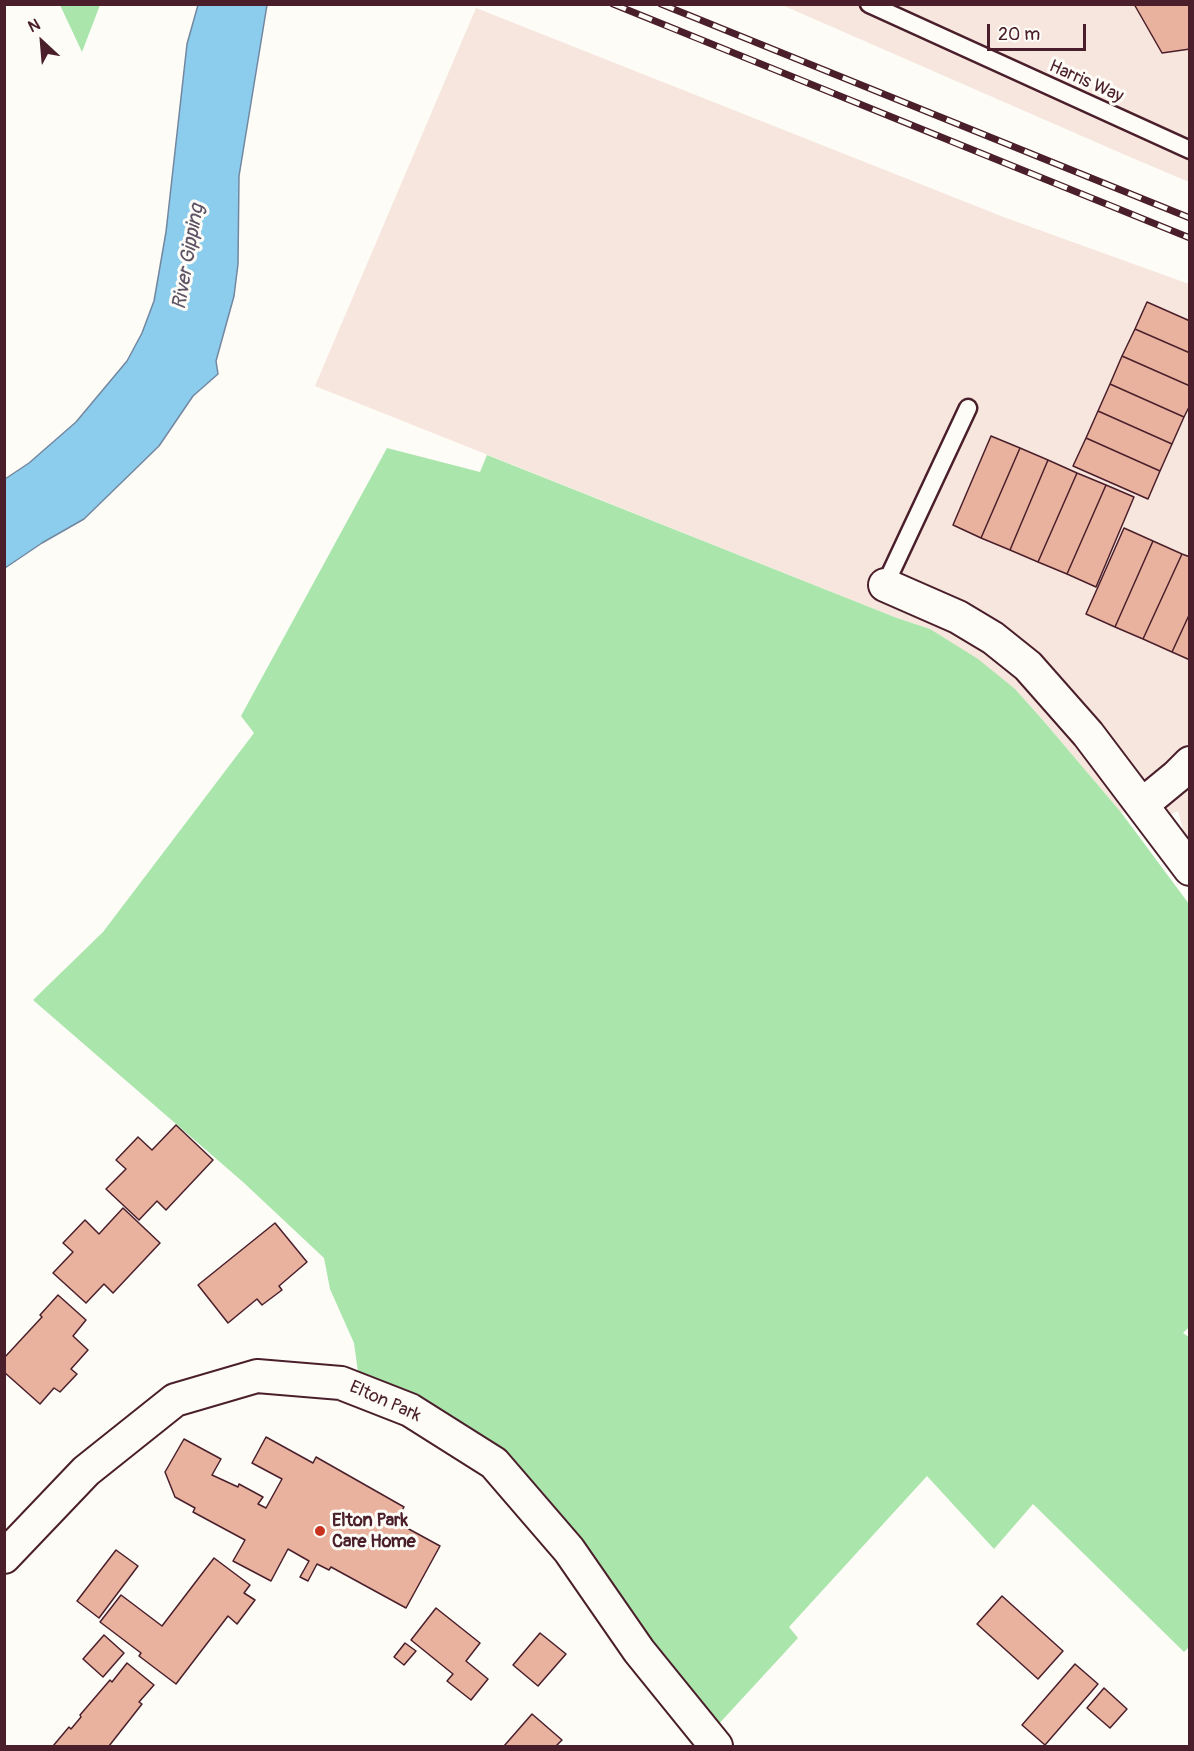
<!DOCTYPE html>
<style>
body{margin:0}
#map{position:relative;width:1194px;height:1751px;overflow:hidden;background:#fdfcf7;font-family:Pangolin,sans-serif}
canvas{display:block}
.frame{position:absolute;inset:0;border:6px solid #4a1f2b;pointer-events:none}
.north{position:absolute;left:12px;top:12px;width:60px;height:60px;-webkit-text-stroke:4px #fdfcf7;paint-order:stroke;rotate:334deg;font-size:16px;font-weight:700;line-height:24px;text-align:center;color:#4a1f2b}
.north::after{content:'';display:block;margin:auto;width:21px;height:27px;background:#4a1f2b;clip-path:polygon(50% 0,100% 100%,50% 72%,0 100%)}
.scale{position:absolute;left:987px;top:24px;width:99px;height:27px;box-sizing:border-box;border:3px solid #4a1f2b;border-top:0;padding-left:8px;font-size:18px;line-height:21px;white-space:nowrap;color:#4a1f2b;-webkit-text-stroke:4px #fdfcf7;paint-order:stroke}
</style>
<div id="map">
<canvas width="1194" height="1751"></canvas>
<div class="frame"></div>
<div class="north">N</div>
<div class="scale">20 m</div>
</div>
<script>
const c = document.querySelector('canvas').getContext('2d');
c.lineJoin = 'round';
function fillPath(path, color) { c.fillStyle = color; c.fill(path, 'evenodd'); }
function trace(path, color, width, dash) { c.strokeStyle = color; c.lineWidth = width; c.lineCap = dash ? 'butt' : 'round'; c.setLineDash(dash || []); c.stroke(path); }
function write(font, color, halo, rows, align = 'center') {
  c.font = font + ' Pangolin,sans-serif'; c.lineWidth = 6; c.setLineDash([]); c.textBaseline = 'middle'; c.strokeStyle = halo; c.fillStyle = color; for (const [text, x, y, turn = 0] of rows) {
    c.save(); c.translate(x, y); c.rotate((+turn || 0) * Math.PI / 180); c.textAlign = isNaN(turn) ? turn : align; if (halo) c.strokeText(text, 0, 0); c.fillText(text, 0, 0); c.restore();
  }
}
fillPath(new Path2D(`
 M782,5H1189V182L1123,154Z
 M476,8L1006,218L1189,284V838L1184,833L1178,811L1161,819L1140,820L1120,811L1041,718L1015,689L930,629L897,618L315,386Z`), '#f7e6dd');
fillPath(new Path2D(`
 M60,5H100L82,52Z
 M387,448L480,472L487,455L897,618L930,629L978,659L1015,689L1041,718L1120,811L1189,904L1190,1326L1183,1333L1190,1338L1189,1647L1184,1652L1033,1504L994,1549L927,1476L789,1627L798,1638L704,1740L549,1534L436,1413L358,1372L354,1343L330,1289L324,1258L243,1182L33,1000L103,932L254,733L241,716Z`), '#aae5ab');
const water = new Path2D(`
 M198,5H267L239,176L238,264L234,296L216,361L218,374L193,396L159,446L84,519L42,543L5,568V479L29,463L76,422L127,361L142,333L154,301L166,232L187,44Z`);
fillPath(water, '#8ccded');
trace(water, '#72879f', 1.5);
const building = new Path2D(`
 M1134,4H1190V49L1162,53Z
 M1147,302L1190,321V353L1135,329Z
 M1135,329L1190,353V386L1122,356Z
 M1122,356L1190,386V405L1184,417L1110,384Z
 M1110,384L1184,417L1172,444L1098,411Z
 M1098,411L1172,444L1160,471L1086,438Z
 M991,436L1020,448L981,538L953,525Z
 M1086,438L1160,471L1148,499L1073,466Z
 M1020,448L1048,460L1010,550L981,538Z
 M1048,460L1077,473L1038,562L1010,550Z
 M1077,473L1106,485L1067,574L1038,562Z
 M1106,485L1134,497L1096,587L1067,574Z
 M1124,528L1153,541L1115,627L1086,614Z
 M1153,541L1182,554L1143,639L1115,627Z
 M1182,554L1190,557V613L1172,652L1143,639Z
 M1190,613V660L1172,652Z
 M176,1125L213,1160L166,1210L157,1201L139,1220L106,1189L126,1169L116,1160L138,1137L152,1150Z
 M123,1208L160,1243L113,1293L104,1284L86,1303L53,1273L73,1252L63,1243L85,1220L99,1234Z
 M275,1223L307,1262L279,1286L282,1290L262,1305L257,1299L228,1323L198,1285Z
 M58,1295L86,1320L73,1336L88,1350L71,1369L77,1374L60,1392L54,1388L40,1404L4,1372V1358L42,1317L40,1315Z
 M266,1437L313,1463L316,1457L404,1507L396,1522L440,1546L406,1608L331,1567L329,1570L317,1564L308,1581L300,1577L309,1561L288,1549L271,1581L233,1561L245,1540L193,1512L195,1508L175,1497L165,1472L184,1439L221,1459L212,1475L238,1487L239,1484L263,1497L258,1504L266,1508L282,1479L252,1463Z
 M116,1550L138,1566L99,1618L77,1601Z
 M214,1558L250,1585L244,1593L255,1600L237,1624L228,1616L176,1684L139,1656L141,1653L100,1622L121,1595L162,1626Z
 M1002,1596L1063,1651L1038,1679L977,1624Z
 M436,1608L480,1643L466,1661L488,1679L471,1700L447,1681L453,1674L411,1640Z
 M540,1633L566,1654L538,1686L513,1665Z
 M104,1635L124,1653L103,1677L83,1659Z
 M405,1643L416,1651L404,1665L394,1657Z
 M127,1663L154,1685L139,1702L142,1704L109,1746H53L69,1727L71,1729L81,1717L80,1715L110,1680L112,1682Z
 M1075,1664L1098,1684L1045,1745L1022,1725Z
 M1104,1688L1127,1709L1110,1728L1087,1708Z
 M532,1714L562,1740L556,1746H504Z`);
fillPath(building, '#e9b29f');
trace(building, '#4a1f2b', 1.5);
const service = new Path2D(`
 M869,4L1190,150
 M885,585L968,408`);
const minor = new Path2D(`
 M885,585L958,617L993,638L1028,666L1088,734L1190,869
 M1143,804L1177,776L1190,763
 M4,1557L86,1471L175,1400L257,1376L341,1383L410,1410L494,1463L569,1550L639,1651L716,1746`);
trace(service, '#4a1f2b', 21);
trace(minor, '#4a1f2b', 36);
trace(service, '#fdfcf7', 16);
trace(minor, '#fdfcf7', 32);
const rail = new Path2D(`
 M613,4L1190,238
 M661,4L1190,218`);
trace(rail, '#4a1f2b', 7);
trace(rail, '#fdfcf7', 4.5, [14]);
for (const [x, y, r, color] of [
 [320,1531,6,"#c8321e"]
]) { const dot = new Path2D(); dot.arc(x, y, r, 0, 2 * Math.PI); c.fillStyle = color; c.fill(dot); trace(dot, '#fdfcf7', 2); }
write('18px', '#4a1f2b', '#fdfcf7', [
 ["Harris Way",1086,82,24],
 ["Elton Park",385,1402,24]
]);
write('bold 18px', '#4a1f2b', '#fdfcf7', [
 ["Elton Park",332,1521],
 ["Care Home",332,1542]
], 'left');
write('italic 20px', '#5e5365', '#fdfcf7', [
 ["River Gipping",189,257,-80]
]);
</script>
